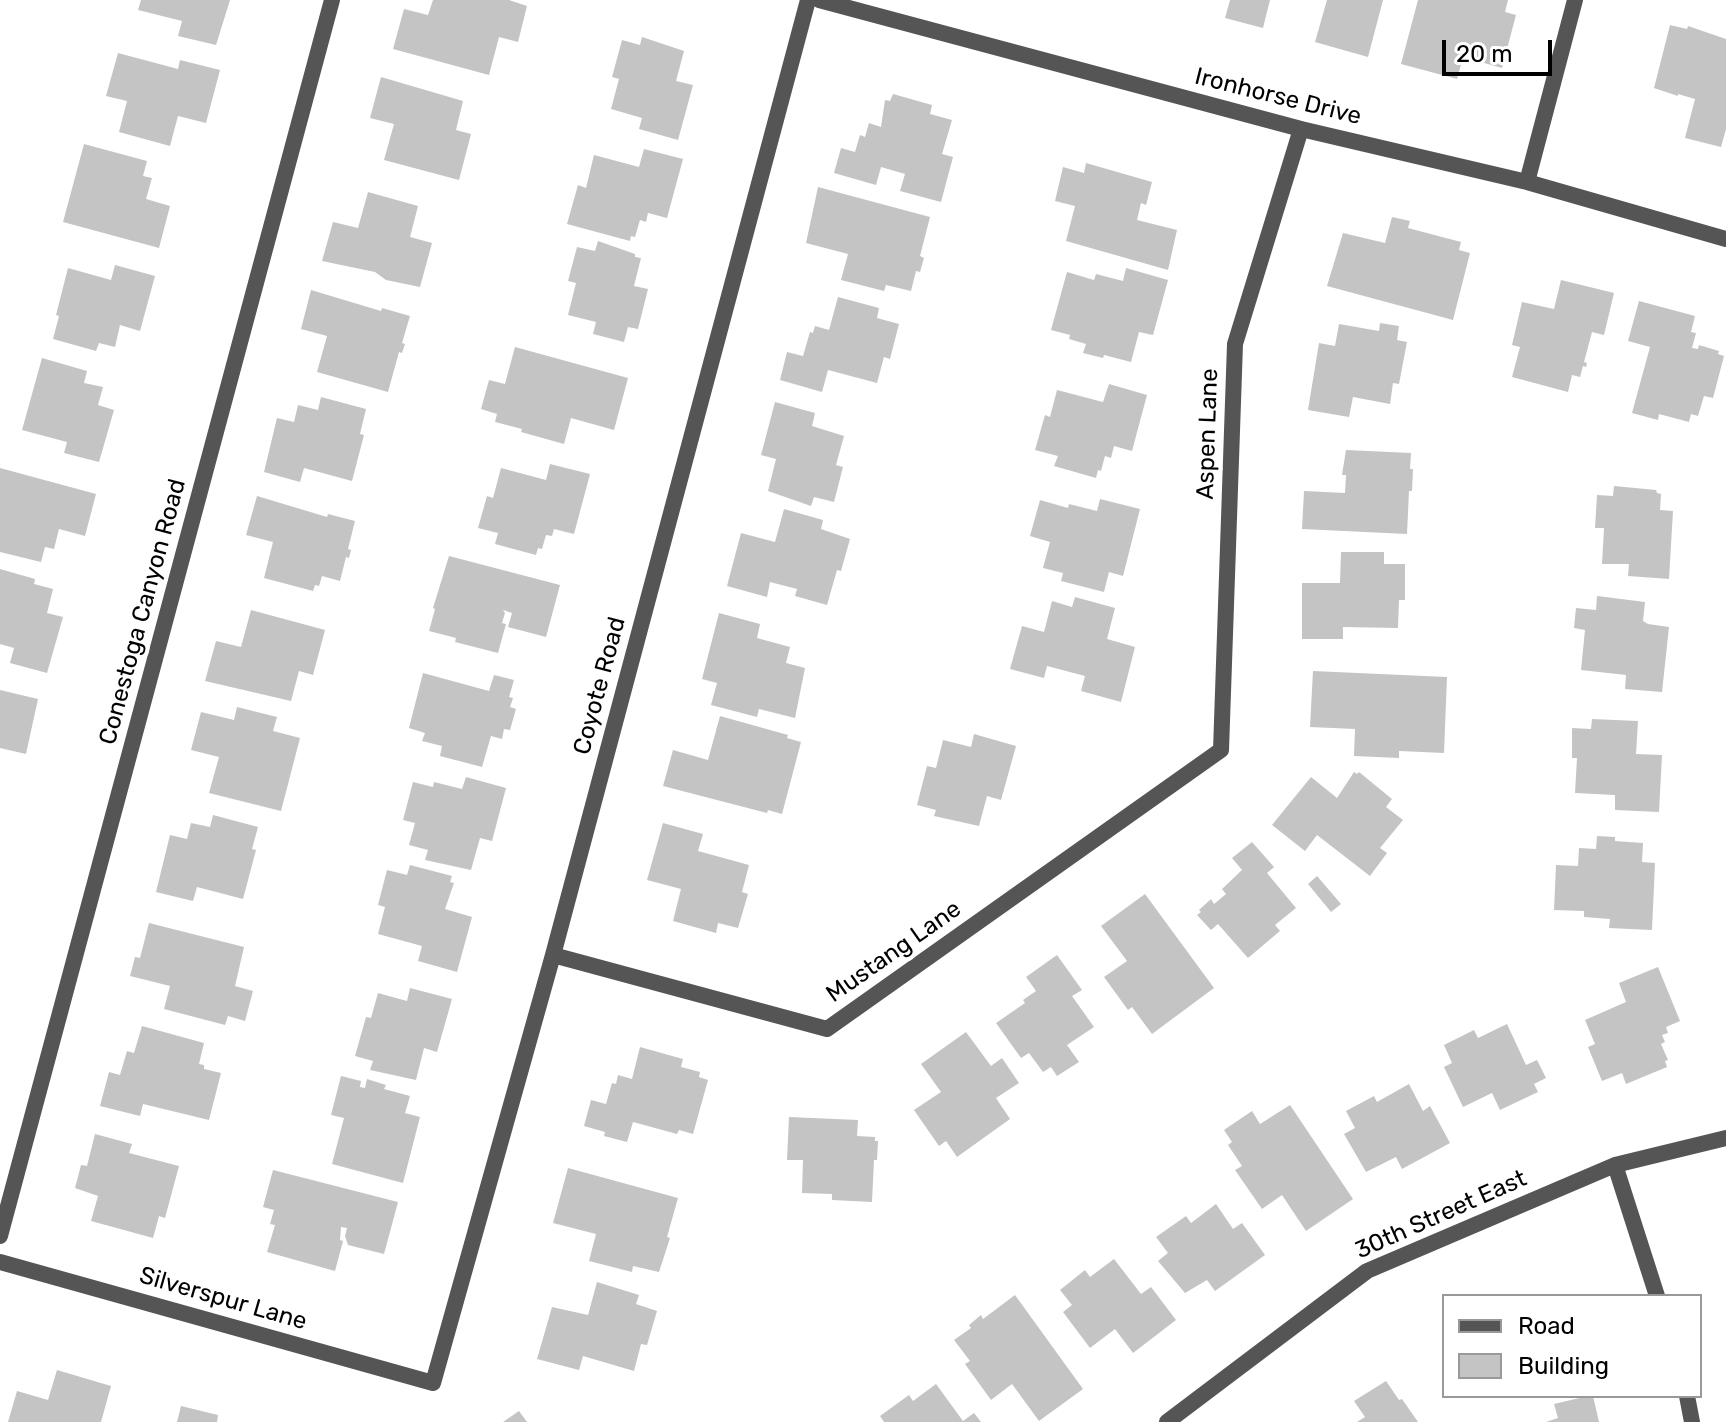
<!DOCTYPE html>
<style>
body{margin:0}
#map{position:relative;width:1726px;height:1422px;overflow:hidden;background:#fff;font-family:Rubik,sans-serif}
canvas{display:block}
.legend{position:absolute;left:1442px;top:1294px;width:260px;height:104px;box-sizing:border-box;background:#fff;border:2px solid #999;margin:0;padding:10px 14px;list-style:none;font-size:24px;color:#000}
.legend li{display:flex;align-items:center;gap:16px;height:40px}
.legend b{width:40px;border:2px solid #999}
.scale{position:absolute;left:1442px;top:40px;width:110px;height:36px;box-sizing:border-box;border:4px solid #000;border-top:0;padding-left:10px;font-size:24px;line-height:28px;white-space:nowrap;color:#000;-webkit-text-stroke:6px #fff;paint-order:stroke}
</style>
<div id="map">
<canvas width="1726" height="1422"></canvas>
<ul class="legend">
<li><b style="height:10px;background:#555"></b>Road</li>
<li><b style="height:22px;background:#c4c4c4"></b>Building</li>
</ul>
<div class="scale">20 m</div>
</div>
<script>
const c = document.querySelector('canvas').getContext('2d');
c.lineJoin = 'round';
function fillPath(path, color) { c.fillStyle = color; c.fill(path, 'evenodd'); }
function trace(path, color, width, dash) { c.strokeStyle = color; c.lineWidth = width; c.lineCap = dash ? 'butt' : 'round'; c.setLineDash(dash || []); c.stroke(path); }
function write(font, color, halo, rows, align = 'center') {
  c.font = font + ' Rubik,sans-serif'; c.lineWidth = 8; c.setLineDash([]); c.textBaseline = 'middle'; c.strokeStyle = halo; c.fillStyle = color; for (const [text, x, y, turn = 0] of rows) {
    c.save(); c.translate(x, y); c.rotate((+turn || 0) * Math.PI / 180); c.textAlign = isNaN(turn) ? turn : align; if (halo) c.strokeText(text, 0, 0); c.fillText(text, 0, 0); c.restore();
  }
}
fillPath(new Path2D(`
 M141,0H230L216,45L178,36L182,21L138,10Z
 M433,0H509L527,6L518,42L499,37L489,75L393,49L404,9L428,15Z
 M1230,0H1270L1263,28L1225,18Z
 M1327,0H1383L1368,57L1315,42Z
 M1418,0H1508L1505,12L1516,15L1502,68L1477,61H1462L1457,79L1401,64Z
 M1670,25L1687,29L1688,26L1726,39V129L1721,147L1685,138L1695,99L1678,94V96L1654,88Z
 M642,37L684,51L676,81L693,85L678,140L639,129L642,118L611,109L619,79L612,77L622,40L640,45Z
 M118,53L178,69L180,60L220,70L206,123L178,116L170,146L119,132L127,101L106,96Z
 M381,77L463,101L456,130L471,134L459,180L384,160L394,124L370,118Z
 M893,94L932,105L930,114L952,120L942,154L953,157L941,202L900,191L905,174L881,167L876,185L834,173L841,148L855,152L860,135L865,137L869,123L881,127L885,100L890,101Z
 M84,144L147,161L143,176L152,178L146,199L170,206L159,248L63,222Z
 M644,149L683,159L667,218L648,213L646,222L640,220L635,237L631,236L630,241L567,224L578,185L586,188L594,155L639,167Z
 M1086,163L1152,182L1146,205L1141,203L1137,220L1177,230L1168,270L1066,241L1075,206L1055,201L1063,167L1084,173Z
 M818,187L930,217L920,256L924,258L920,272L916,271L911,291L886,285L884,291L841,280L848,254L806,243Z
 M368,192L418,206L410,237L432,243L420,287L386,280L375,272L322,261L333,222L358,228Z
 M1392,217L1410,221L1408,228L1461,242L1459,250L1470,253L1453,320L1327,286L1343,233L1385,243Z
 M598,241L635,254V257L641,258L634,286L648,289L638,329L628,327L624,342L593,334L596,322L568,315L576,283L568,281L577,247L595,251Z
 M115,265L155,276L140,331L120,325L115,347L99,343L96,351L53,339L59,316L56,315L68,268L111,280Z
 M1126,268L1168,280L1153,335L1139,332L1131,362L1104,355L1103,358L1083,353L1086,344L1069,339L1070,335L1051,330L1067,272L1094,280L1096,274L1123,281Z
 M1561,280L1614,293L1604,335L1592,332L1584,362L1587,363L1586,367L1583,366L1580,377L1572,375L1568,392L1512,377L1520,347L1512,345L1522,302L1554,309Z
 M311,290L381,311L382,308L410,316L402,343L405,344L402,353L399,352L388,392L317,372L327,336L301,329Z
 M838,297L879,308L877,318L899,324L890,359L884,357L877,383L828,370L822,392L780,380L787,352L803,356L810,332L813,333L815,326L829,330Z
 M1639,301L1695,316L1691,332L1696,333L1692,348L1698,349L1699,345L1719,351L1718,354L1724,356L1713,398L1704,396L1698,416L1691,414L1689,422L1659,414L1658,420L1632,413L1650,347L1628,341Z
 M1380,323L1399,326L1397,340L1407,342L1399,384L1393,383L1390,404L1353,397L1349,417L1308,410L1319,343L1335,346L1339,324L1379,331Z
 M515,347L628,378L614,430L571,418L564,444L521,432L522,429L495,422L497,414L481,409L489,380L505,384Z
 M42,358L87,371L84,383L103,387L98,405L114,410L99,462L64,453L67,442L22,430Z
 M1109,384L1147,395L1132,451L1114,446L1111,458L1105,456L1101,471L1098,470L1096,478L1054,466L1058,456L1035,450L1045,415L1050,417L1057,390L1103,402Z
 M321,397L366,409L360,434L364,435L352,481L304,468L300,482L264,472L277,418L294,422L298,405L318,410Z
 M775,402L815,413L812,426L844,436L836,465L843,467L834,502L814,497L811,506L768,491L776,459L761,455Z
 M1346,450L1411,453L1410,469H1413L1412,491H1409L1407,534L1302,529L1304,491L1345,493L1346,475H1342Z
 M550,464L590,474L574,534L554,529L552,536L546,535L542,549L538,548L536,555L495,544L498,533L478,528L487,496L493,498L501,468L546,480Z
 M0,468L96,494L85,536L59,529L54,549L45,547L41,562L0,552Z
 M1614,486L1656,490L1657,493L1661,494L1660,510L1673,511L1669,579L1628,576L1629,564H1602L1604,528H1595L1597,495L1613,496Z
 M257,496L327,517L328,514L355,521L348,549L351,550L349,558L346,557L340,581L322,576L319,586L315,585L313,591L264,578L273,542L246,535Z
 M1100,499L1140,509L1123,576L1109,572L1104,592L1061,581L1063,573L1043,568L1050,542L1030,536L1040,500L1068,508L1069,504L1097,511Z
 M784,509L823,520L821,529L850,539L841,571L837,570L827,605L795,596L797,589L770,582L767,597L727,586L741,533L775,542Z
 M1341,552H1384V564H1405V600H1399L1398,628L1343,627V639H1302V583H1340Z
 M449,556L560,585L546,637L508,627L512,613L503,610L505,613L502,623L506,624L498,653L455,642L456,638L429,631L435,609L433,608Z
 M0,569L35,579L34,584L53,589L47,613L63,617L47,673L10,663L14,648L0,644Z
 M1597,596L1645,602L1643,621L1648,624L1669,627L1662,692L1625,689L1626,675L1581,670L1585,630L1574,628L1576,608L1596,610Z
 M1075,597L1115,608L1107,639L1135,647L1121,702L1081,691L1085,676L1047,666L1044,678L1010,669L1022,626L1044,632L1052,601L1072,607Z
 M251,610L325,630L313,675L299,671L291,701L205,681L216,641L241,647Z
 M719,613L760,624L757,638L790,647L786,663L805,668L795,718L759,709L757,717L711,705L717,683L702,679Z
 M1313,671L1447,677L1444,753L1399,751V758L1354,756L1355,729L1310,727Z
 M423,673L489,691L494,675L514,680L509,697L513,698L510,707L516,709L510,730L504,729L502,739L491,736L482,767L440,756L442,746L422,741L425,733L409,728Z
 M0,690L38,699L26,754L0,748Z
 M237,707L277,717L273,731L300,738L281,811L209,793L219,757L191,750L201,712L234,720Z
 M720,716L788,735L787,738L801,742L782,814L768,810L767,813L663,786L673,750L708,760Z
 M1592,719L1638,721L1636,754L1662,755L1659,812L1615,810V795L1575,793L1577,758H1572V728L1591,729Z
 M974,734L1016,746L1001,800L987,796L979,826L934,816L936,810L917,805L927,766L936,768L943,740L971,747Z
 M1354,772L1357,774L1359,772L1392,799L1386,807L1403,820L1380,848L1387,853L1370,876L1317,835L1305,851L1272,825L1311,777L1337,798Z
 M466,777L506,788L492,841L480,838L471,870L425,860L428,850L409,845L415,823L403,820L413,782L433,787L434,782L462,789Z
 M213,815L258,827L252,849L256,850L243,899L197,887L193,901L156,892L170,835L187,839L191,823L210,827Z
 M663,823L703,834L698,851L749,865L742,892L748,894L738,928L718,923L716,933L673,921L681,889L647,880Z
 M1597,836L1615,837V841L1643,843L1642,862L1655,863L1652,930L1609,928L1610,919L1584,917V911L1554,910L1556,865L1578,866L1579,848L1596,849Z
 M1252,842L1274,867L1267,873L1296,908L1275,925L1280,931L1248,958L1218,924L1211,930L1197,915L1201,912L1199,910L1211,899L1214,904L1226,894L1222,889L1242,870L1232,858Z
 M410,865L452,876L450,882L454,883L445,909L472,917L457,972L418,961L422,946L378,934L385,907L378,905L387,870L407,875Z
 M1317,876L1341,904L1331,912L1308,884Z
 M1145,894L1214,988L1152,1034L1132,1007L1128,1010L1104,977L1127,961L1101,926Z
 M149,923L244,947L235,986L253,991L245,1021L228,1016L225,1025L164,1009L170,986L130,976L135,957L140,958Z
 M1057,955L1082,990L1072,996L1094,1027L1067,1045L1079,1062L1057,1076L1051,1067L1043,1072L1029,1053L1021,1058L996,1023L1025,1003L1023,1000L1036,991L1026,977Z
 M1658,967L1680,1021L1666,1027L1668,1033L1662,1035L1665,1042L1661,1044L1668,1060L1665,1061L1667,1067L1626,1084L1622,1073L1602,1081L1588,1047L1595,1044L1585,1020L1626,1002L1619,983Z
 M410,988L452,999L437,1052L424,1048L416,1080L370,1070L373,1061L355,1056L366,1017L371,1018L378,993L407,1001Z
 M1507,1024L1526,1065L1537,1060L1546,1078L1534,1084L1538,1092L1500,1110L1492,1093L1463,1107L1444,1067L1452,1063L1444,1045L1474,1030L1478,1038Z
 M142,1026L204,1043L199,1064L204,1065V1069L221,1073L209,1120L143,1104L140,1116L100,1106L109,1072L120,1075L127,1051L134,1053Z
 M966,1032L991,1066L1002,1058L1019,1083L996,1098L1010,1119L957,1157L946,1141L939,1146L914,1110L941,1092L921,1064Z
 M640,1047L683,1059L681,1067L700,1072L699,1077L708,1080L693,1134L679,1130L677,1134L633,1122L627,1142L604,1136L605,1132L584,1126L591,1100L606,1104L612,1083L616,1084L618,1075L632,1079Z
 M341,1076L361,1081L360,1087L365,1088L367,1079L386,1085L384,1089L410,1096L405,1113L420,1117L403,1183L332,1164L344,1118L331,1115Z
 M1409,1084L1423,1111L1430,1106L1450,1143L1402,1169L1396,1157L1366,1172L1344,1134L1355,1128L1346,1111L1374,1096L1377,1102Z
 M1290,1105L1353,1199L1306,1231L1282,1195L1262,1209L1235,1170L1242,1166L1228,1145L1232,1142L1224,1130L1252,1111L1260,1124Z
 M789,1117L858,1120L857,1136L875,1137V1141H878L877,1160H874L872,1202L832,1200V1194L802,1193L803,1160H787Z
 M95,1134L132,1144L129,1153L179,1166L165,1218L159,1216L153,1238L91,1221L98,1196L75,1188L81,1165L87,1166Z
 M568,1168L678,1198L667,1237L670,1238L659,1272L633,1266L632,1272L589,1261L596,1234L553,1223Z
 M273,1170L398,1202L384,1254L348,1245L345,1236L347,1228L341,1227L340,1240L343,1241L335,1271L267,1252L275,1225L270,1224L274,1210L263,1207Z
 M1216,1204L1233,1229L1242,1223L1265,1255L1215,1291L1207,1280L1185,1293L1158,1261L1168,1253L1156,1237L1186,1216L1191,1223Z
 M1114,1259L1141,1294L1151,1287L1176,1320L1133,1353L1115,1329L1090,1348L1063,1312L1072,1305L1060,1290L1085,1270L1090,1277Z
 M597,1282L639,1295L636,1304L657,1311L647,1345L641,1344L634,1371L583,1356L579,1370L537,1359L552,1307L588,1315Z
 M1015,1295L1083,1389L1039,1421L1012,1384L991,1400L965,1364L970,1361L954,1340L971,1328L969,1325L981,1315L983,1319Z
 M57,1370L111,1386L101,1422H8L17,1391L48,1400Z
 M1386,1381L1399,1400L1402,1399L1418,1422H1357L1365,1417L1354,1401Z
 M936,1384L963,1421L974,1413L981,1422H884L880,1416L909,1395L913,1401Z
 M1588,1396H1593L1599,1422H1546L1558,1418L1554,1404Z
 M181,1406L218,1415L217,1422H177Z
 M519,1411L527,1422H503Z`), '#c4c4c4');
trace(new Path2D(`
 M819,0L1301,129L1527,182L1726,239
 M1527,182L1575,0
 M553,955L827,1029L1221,750L1235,344L1301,129
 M1615,1165L1657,1296
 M0,1236L332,0
 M0,1262L433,1383L553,955L808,0
 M1687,1396L1692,1422
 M1167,1422L1367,1271L1615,1165L1726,1138`), '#555', 16);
write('24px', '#000', '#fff', [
 ["Ironhorse Drive",1278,97,14],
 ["Aspen Lane",1208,434,-88],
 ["Conestoga Canyon Road",143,612,-75],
 ["Coyote Road",600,686,-75],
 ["Mustang Lane",894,952,-35],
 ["30th Street East",1441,1215,-24],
 ["Silverspur Lane",223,1299,16]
]);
</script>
